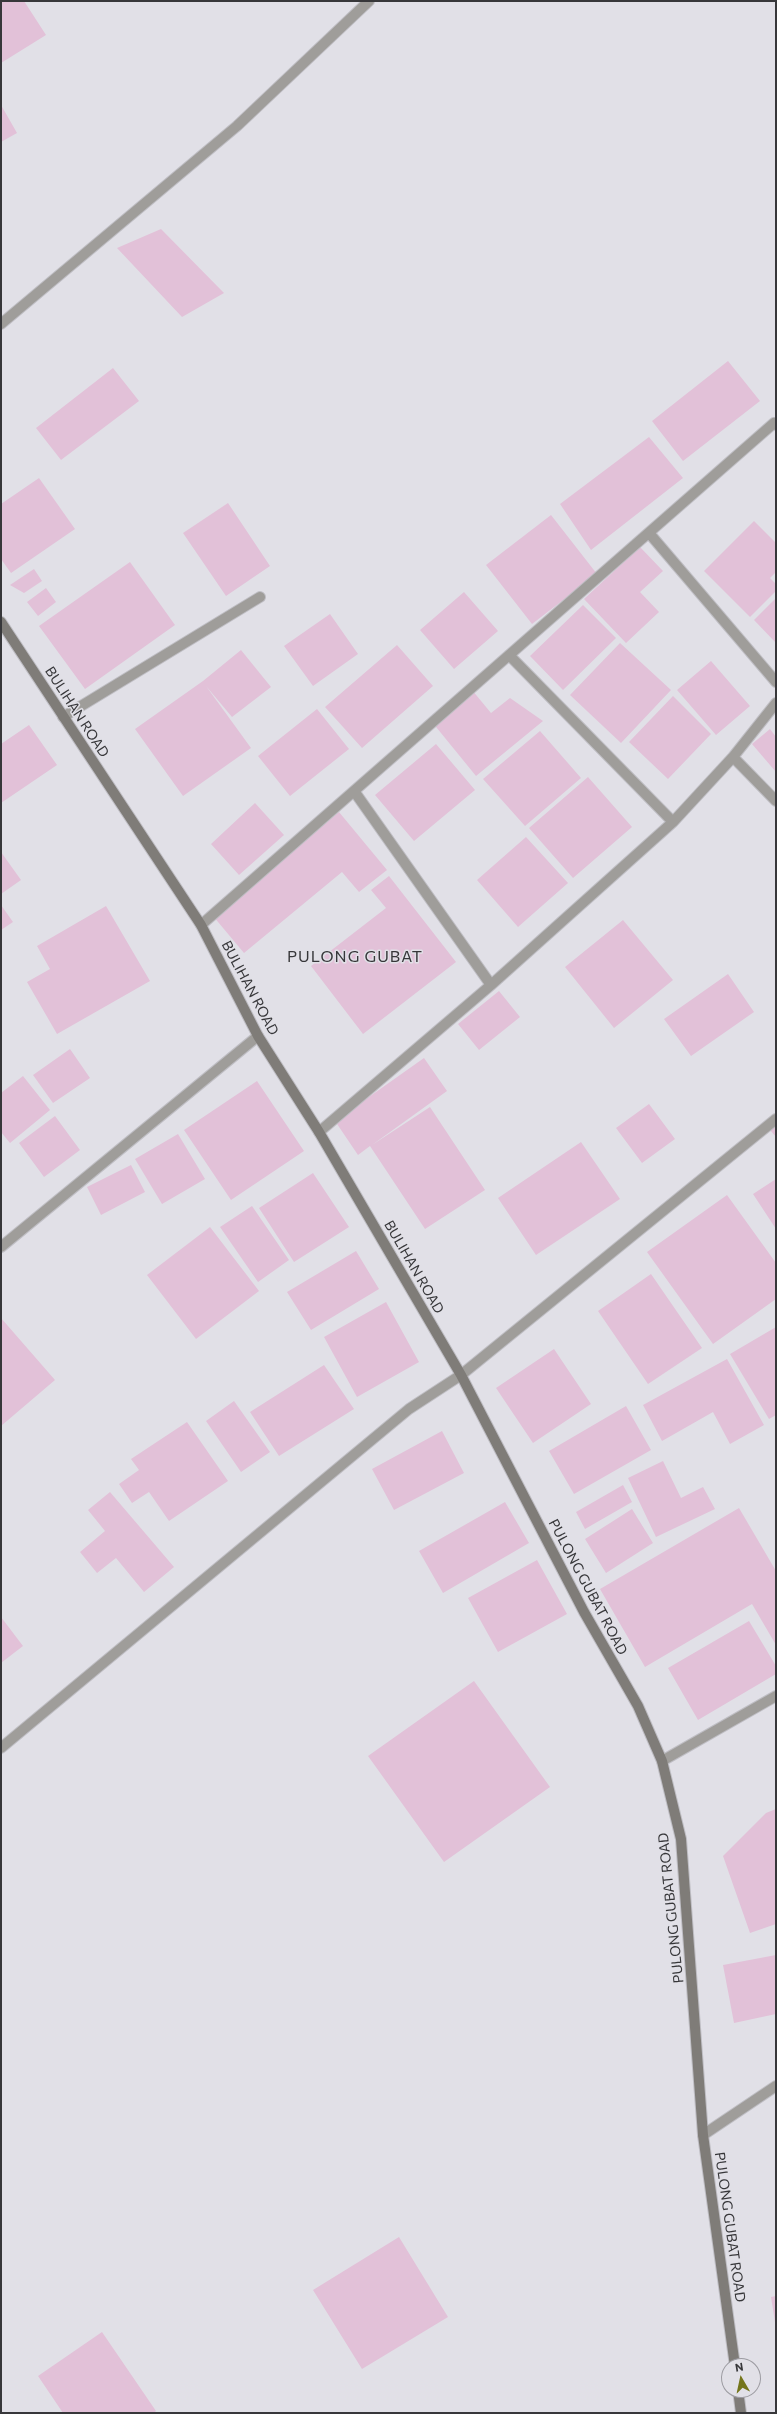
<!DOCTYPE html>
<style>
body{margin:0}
#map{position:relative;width:777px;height:2414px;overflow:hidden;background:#e1e0e7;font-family:Commissioner,sans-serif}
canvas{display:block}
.frame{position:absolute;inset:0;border:2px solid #37373a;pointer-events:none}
.north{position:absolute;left:721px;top:2358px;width:40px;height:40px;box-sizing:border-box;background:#e1e0e7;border:1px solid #9d9ca2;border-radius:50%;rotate:351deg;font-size:11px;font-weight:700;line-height:16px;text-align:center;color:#37373a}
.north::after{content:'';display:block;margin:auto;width:14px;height:18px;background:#74751b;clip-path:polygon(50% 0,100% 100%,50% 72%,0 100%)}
</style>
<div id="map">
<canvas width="777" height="2414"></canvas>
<div class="frame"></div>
<div class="north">N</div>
</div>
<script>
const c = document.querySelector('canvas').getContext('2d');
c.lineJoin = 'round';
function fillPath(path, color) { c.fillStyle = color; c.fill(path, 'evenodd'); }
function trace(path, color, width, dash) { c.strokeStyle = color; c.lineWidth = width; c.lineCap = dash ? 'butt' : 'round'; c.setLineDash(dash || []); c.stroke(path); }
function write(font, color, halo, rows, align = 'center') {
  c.font = font + ' Commissioner,sans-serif'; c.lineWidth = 3; c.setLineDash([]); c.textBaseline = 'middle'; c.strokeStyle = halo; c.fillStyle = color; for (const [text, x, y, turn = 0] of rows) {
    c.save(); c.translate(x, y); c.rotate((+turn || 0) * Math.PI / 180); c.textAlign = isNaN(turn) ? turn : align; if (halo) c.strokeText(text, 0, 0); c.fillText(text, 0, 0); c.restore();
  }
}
fillPath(new Path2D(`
 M1,1H24L46,35L1,63Z
 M1,105L17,133L1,142Z
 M161,229L224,293L182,317L117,248Z
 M728,361L760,401L683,461L652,421Z
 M113,368L139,401L61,460L36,428Z
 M649,437L683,478L591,550L560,504Z
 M39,478L75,529L11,573L1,559V504Z
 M228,503L270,566L226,596L183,533Z
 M551,515L597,574L532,624L486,565Z
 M754,521L776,543V572L770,578L776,584V591L750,617L704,571Z
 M640,547L663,571L640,592L659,612L626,643L584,599Z
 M130,562L175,625L85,689L39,626Z
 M34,569L42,581L24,593L10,585Z
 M46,588L56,602L38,616L27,602Z
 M464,592L498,631L454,669L420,630Z
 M776,598V643L754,620Z
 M583,605L616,638L563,690L530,656Z
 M330,614L358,654L313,686L284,646Z
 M620,643L671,690L621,743L570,695Z
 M397,645L433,686L362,748L325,707Z
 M241,650L271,687L232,717L206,686L251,748L183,796L135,729L203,681Z
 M711,661L750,706L716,735L677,690Z
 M472,690L491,713L510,698L543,721L476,776L432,722Z
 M673,696L711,734L668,779L629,742Z
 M317,709L349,749L290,796L258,756Z
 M29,725L57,765L1,803V744Z
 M770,729L776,737V772L752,744Z
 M540,731L581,778L525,826L483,779Z
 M436,744L475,790L414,841L375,795Z
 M588,777L632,827L573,878L529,828Z
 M255,803L284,835L239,875L211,844Z
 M339,812L387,870L359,892L342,872L244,953L213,916Z
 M526,837L568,883L518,927L477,880Z
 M1,852L21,880L1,894Z
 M389,876L456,962L363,1034L311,966L386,908L371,890Z
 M1,905L13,922L1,930Z
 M106,906L150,981L57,1034L27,982L50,969L37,946Z
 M623,920L673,980L614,1028L565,967Z
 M728,974L754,1012L691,1056L664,1019Z
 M499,991L520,1017L479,1050L458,1024Z
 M70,1049L90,1078L53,1103L33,1075Z
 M424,1058L447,1091L372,1145L430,1107L485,1190L425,1229L370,1146L358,1155L335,1121Z
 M23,1076L50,1110L10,1143L1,1132V1093Z
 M257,1081L304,1151L231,1200L184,1130Z
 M649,1104L675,1139L642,1163L616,1128Z
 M55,1116L80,1150L44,1177L19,1143Z
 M776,1125V1137L770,1130Z
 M178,1134L205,1179L162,1204L135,1159Z
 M581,1142L620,1199L536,1255L498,1198Z
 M131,1165L145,1192L101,1215L87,1187Z
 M313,1173L349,1227L294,1262L259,1208Z
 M776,1179V1229L753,1194Z
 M727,1195L776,1263V1299L713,1344L647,1252Z
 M252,1206L289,1260L258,1282L220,1227Z
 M210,1227L259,1291L196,1339L147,1275Z
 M356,1251L379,1289L311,1330L287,1292Z
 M651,1274L702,1348L648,1384L598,1311Z
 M386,1302L419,1362L357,1397L324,1337Z
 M1,1318L55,1380L1,1426Z
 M776,1327V1415L769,1419L730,1354Z
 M554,1349L591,1404L533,1443L496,1388Z
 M727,1359L764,1425L730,1444L713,1412L662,1441L643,1405Z
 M324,1365L354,1409L279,1456L250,1412Z
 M234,1401L270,1452L241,1472L206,1421Z
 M626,1406L651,1450L574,1494L549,1451Z
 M187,1422L228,1481L169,1521L149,1492L132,1503L119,1484L139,1470L131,1459Z
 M442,1431L464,1473L394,1510L372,1469Z
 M663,1461L681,1498L703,1487L715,1509L656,1537L628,1478Z
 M623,1485L632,1502L585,1529L576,1512Z
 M110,1492L174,1567L144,1592L116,1558L97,1573L80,1552L105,1531L88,1510Z
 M505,1502L529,1543L443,1593L419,1551Z
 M739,1508L776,1571V1645L752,1604L645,1667L600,1589Z
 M632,1509L653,1543L606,1573L585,1539Z
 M537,1560L567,1614L498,1652L468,1598Z
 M1,1617L23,1646L1,1663Z
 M749,1621L776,1666V1674L698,1720L668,1668Z
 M474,1681L550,1787L444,1862L368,1756Z
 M776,1809V1924L750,1933L723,1856L766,1813Z
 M776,1955V2014L734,2023L723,1965Z
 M399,2237L448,2317L362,2369L313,2290Z
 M776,2296V2322H775L771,2297Z
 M102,2332L156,2411L154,2413H63L38,2376Z`), '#e2c1d8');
const service = new Path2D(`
 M1,324L237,126L369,1
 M63,717L260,597`);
const minor = new Path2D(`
 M649,533L776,682
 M509,655L673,822
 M733,757L776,801
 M354,791L491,985
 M201,925L774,423L776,425
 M319,1132L491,985L673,822L733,757L776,703
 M1,1247L258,1036
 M1,1748L409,1409L461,1375
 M662,1761L776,1696
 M703,2135L776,2086`);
const tertiary = new Path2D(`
 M461,1375L776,1119`);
const secondary = new Path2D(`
 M1,622L201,925L258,1036L319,1132L461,1375L584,1612L638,1706L662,1761L681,1839L703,2135L735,2366
 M738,2390L741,2413`);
trace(service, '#bfbec4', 12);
trace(minor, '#bfbec4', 12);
trace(tertiary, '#bfbec4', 12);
trace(secondary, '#bfbec4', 12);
trace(service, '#9f9d9a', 10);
trace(minor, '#9f9d9a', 10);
trace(tertiary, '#9f9d9a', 10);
trace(secondary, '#7f7c78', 10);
write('14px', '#37373a', '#e1e0e7', [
 ["BULIHAN ROAD",77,712,57],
 ["BULIHAN ROAD",250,988,62],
 ["BULIHAN ROAD",414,1267,60],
 ["PULONG GUBAT ROAD",588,1587,62],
 ["PULONG GUBAT ROAD",671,1908,-96],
 ["PULONG GUBAT ROAD",730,2227,82]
]);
c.letterSpacing = '1px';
write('16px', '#37373a', '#e1e0e7', [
 ["PULONG GUBAT",355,957]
]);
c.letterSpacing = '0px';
</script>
